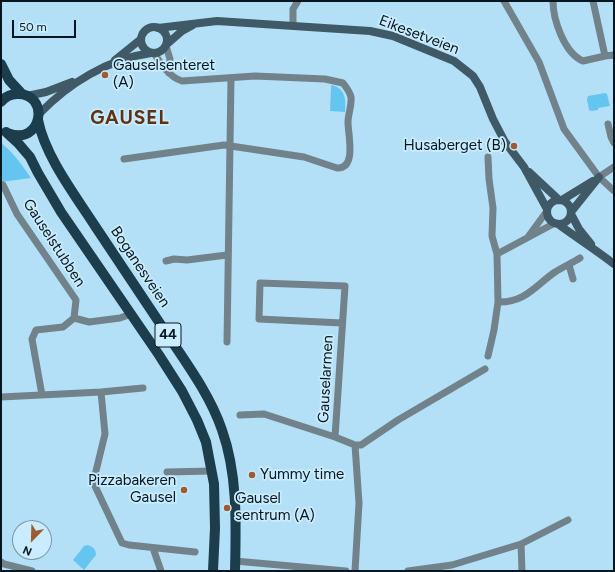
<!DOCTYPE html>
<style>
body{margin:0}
#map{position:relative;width:615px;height:572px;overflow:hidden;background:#b4e0f7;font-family:Figtree,sans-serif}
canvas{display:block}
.frame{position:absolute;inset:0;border:2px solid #06161e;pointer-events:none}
.north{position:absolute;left:12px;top:520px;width:40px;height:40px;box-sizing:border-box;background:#c9ecfe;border:1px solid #7b96a4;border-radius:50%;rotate:203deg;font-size:11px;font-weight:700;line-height:16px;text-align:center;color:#06161e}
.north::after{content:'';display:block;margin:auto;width:14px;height:18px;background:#a05a2f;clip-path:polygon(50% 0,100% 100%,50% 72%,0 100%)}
.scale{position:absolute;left:12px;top:20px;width:64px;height:18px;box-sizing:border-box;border:2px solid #06161e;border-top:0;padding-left:5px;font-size:12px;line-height:14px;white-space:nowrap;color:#06161e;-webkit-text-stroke:3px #c9ecfe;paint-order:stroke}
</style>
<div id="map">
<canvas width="615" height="572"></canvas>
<div class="frame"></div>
<div class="north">N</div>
<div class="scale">50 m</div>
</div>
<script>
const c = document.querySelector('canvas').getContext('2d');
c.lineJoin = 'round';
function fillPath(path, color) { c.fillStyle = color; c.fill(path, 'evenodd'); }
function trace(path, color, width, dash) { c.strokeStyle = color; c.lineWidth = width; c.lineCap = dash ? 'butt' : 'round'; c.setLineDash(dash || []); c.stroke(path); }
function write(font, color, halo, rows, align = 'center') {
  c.font = font + ' Figtree,sans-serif'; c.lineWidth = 3.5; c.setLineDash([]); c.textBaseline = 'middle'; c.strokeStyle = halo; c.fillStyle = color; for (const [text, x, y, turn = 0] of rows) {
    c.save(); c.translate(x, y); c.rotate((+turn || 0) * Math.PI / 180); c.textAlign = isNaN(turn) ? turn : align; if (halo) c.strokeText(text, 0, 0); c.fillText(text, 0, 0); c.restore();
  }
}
fillPath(new Path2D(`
 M332,85C346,89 346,100 345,112L330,111L331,86Z
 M605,93L607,94L610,106L598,108V110L591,111L589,110L587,99L588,96Z
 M1,143C14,153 22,165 31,178L1,182Z
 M88,545C93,547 96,549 96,555L84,570L73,560L84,546Z`), '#65c5f1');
trace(new Path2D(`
 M504,1L539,62L564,129L599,177L614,191
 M553,1C553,19 564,53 583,61L605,56L593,1
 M293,25V9L298,1
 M166,46L170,59L169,73
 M605,56L614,55
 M608,124L611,137L614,143
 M124,159L224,145L304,157L337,168C357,169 348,135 348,122C348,114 352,106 351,97C350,92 346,87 343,83L325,79L255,76L182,81C169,77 161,64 154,53
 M599,177L614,167
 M3,185L17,214L76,300L74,318
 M528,237L547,211
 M497,254L555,223
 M166,261L174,259L187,260L227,255
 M569,265L573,279
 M498,302C525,303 536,285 555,272C563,267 572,263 580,258
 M227,342L231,78
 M488,356L494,330L498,302L497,254L492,236L493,208L489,179L488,157
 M101,392L105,434L95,475L94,484L122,543L129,545L195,552
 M42,395L32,339L36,330L63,327L74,318L89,322L120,318L131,314
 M1,397L101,392L143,388
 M240,415L264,414L335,437L355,445
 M335,437L345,286L260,283L259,319L342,323
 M167,472L212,471
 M521,544L522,571
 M153,548L161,571
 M235,561L346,571
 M1,562L4,564L32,571
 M355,571L359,503L355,445H361L398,420L485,369
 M408,571L452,565L521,544L568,520`), '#71828b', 7);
trace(new Path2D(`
 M141 40a13 13 0 1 1 26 0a13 13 0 1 1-26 0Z
 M158,28L217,21L370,31L393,36L454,61L473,76L480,87L493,119L505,142L524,167L547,209
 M167,44L182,31L193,25
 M115,60L141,39
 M27,96L46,92L72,82
 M39,114C69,83 108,59 151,53
 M529,172L559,200
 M562,200L593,181
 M547 212a12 12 0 1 1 24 0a12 12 0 1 1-24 0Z
 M571,212L599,177
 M571,214L579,229L591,244
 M558,224C577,238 596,250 614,264`), '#405966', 8);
trace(new Path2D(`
 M1,64L9,80L22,94
 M1,102C5,97 10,94 17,94C51,93 42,147 8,133
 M38,120C45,156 75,195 95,226C119,262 143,298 167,334C187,364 210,395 222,430C238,475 236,525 235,571
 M6,132L18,143L30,157L38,173L61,212L159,355L182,391L197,420L206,442L214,484L215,528L213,571`), '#1c3d4c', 10);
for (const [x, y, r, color] of [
 [105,75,4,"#a05a2f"],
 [514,146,4,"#a05a2f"],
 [252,475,4,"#a05a2f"],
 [184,490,4,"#a05a2f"],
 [227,508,4,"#a05a2f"]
]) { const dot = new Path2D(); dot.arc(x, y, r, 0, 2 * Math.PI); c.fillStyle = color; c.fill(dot); trace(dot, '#c9ecfe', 1.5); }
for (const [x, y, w] of [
 [168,335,26]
]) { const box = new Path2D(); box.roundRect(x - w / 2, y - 12, w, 24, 3); c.fillStyle = '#c9ecfe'; c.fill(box); trace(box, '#06161e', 1); }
write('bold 14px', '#06161e', null, [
 ["44",168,335]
]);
write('15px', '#06161e', '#c9ecfe', [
 ["Eikesetveien",419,35,21],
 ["Gauselstubben",54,243,57],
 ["Boganesveien",140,267,56],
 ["Gauselarmen",326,379,-87]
]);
write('15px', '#06161e', '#c9ecfe', [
 ["Gauselsenteret",113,66],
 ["(A)",113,83],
 ["Husaberget (B)",506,146,"right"],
 ["Yummy time",260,475],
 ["Pizzabakeren",176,481,"right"],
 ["Gausel",176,498,"right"],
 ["Gausel",235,499],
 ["sentrum (A)",235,516]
], 'left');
c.letterSpacing = '1px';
write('bold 19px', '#603112', '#c9ecfe', [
 ["GAUSEL",130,118]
]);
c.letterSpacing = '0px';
</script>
